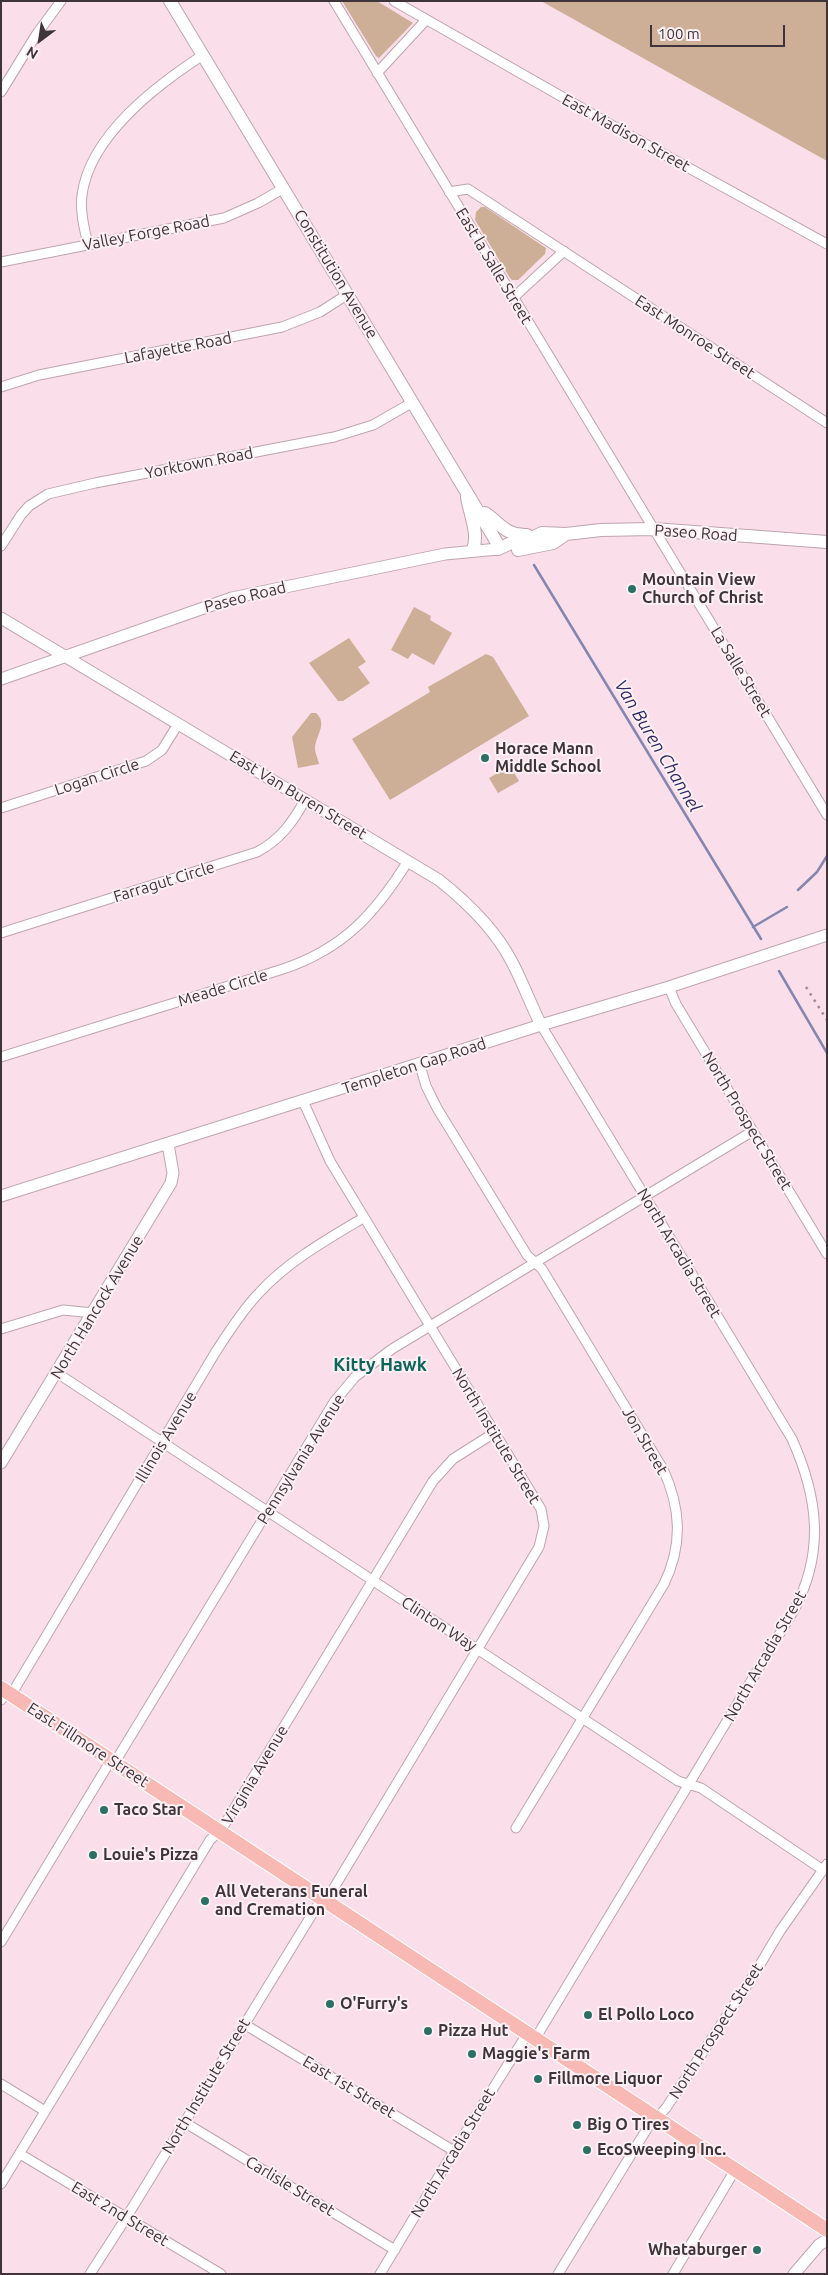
<!DOCTYPE html>
<style>
body{margin:0}
#map{position:relative;width:828px;height:2275px;overflow:hidden;background:#fadee9;font-family:Ubuntu,sans-serif}
canvas{display:block}
.frame{position:absolute;inset:0;border:2px solid #3f3439;pointer-events:none}
.north{position:absolute;left:15px;top:15px;width:50px;height:50px;-webkit-text-stroke:4px #fcf0f5;paint-order:stroke;rotate:211deg;font-size:14px;font-weight:700;line-height:20px;text-align:center;color:#3f3439}
.north::after{content:'';display:block;margin:auto;width:18px;height:22px;background:#3f3439;clip-path:polygon(50% 0,100% 100%,50% 72%,0 100%)}
.scale{position:absolute;left:650px;top:25px;width:135px;height:22px;box-sizing:border-box;border:2px solid #3f3439;border-top:0;padding-left:6px;font-size:15px;line-height:18px;white-space:nowrap;color:#3f3439;-webkit-text-stroke:4px #fcf0f5;paint-order:stroke}
</style>
<div id="map">
<canvas width="828" height="2275"></canvas>
<div class="frame"></div>
<div class="north">N</div>
<div class="scale">100 m</div>
</div>
<script>
const c = document.querySelector('canvas').getContext('2d');
c.lineJoin = 'round';
function fillPath(path, color) { c.fillStyle = color; c.fill(path, 'evenodd'); }
function trace(path, color, width, dash) { c.strokeStyle = color; c.lineWidth = width; c.lineCap = dash ? 'butt' : 'round'; c.setLineDash(dash || []); c.stroke(path); }
function write(font, color, halo, rows, align = 'center') {
  c.font = font + ' Ubuntu,sans-serif'; c.lineWidth = 4; c.setLineDash([]); c.textBaseline = 'middle'; c.strokeStyle = halo; c.fillStyle = color; for (const [text, x, y, turn = 0] of rows) {
    c.save(); c.translate(x, y); c.rotate((+turn || 0) * Math.PI / 180); c.textAlign = isNaN(turn) ? turn : align; if (halo) c.strokeText(text, 0, 0); c.fillText(text, 0, 0); c.restore();
  }
}
fillPath(new Path2D(`
 M342,1H377L413,23L379,58L376,56Z
 M541,1H827V161Z
 M481,207H485L546,248L545,254L518,280H512L510,278L475,220L476,212Z
 M414,607L431,616L430,620L452,633L434,665L412,653L408,659L391,650Z
 M349,638L366,662L358,667L370,683L343,701H338L309,663Z
 M486,654L493,657L529,716L390,800L352,739L430,692L428,687Z
 M311,713H316C328,724 316,734 315,748C315,753 318,759 319,764L298,768L292,737Z
 M510,766L519,781L498,793L489,778Z`), '#cdaf98');
trace(new Path2D(`
 M534,565L761,939
 M798,890L817,872L827,856
 M753,927L787,907
 M779,971L827,1053`), '#8586b0', 2.5);
const minor = new Path2D(`
 M334,1L827,815
 M394,1L629,135L827,244
 M377,73L426,20
 M1,92L36,35L61,1
 M449,192L468,189L827,423
 M88,244C84,228 80,211 82,195C90,135 157,85 203,55
 M1,262L224,218L258,203L284,188
 M513,298L564,251
 M1,387L39,375L282,327L320,312L348,294
 M1,546L21,515L29,506L48,494L95,483L334,437L373,425L413,402
 M1,808L146,761L162,750L178,724
 M1,933L257,852C280,840 293,822 305,800
 M669,987L676,1004L827,1254
 M1,1057L283,969C343,949 375,914 408,861
 M420,1065L426,1086L437,1108L527,1255L542,1269L663,1469C681,1508 683,1545 664,1584L516,1828
 M303,1101L330,1161L541,1509L544,1526L539,1547L326,1901
 M1,1329L63,1310L93,1313
 M57,1373L678,1781L701,1788L823,1870
 M11,1695L215,1353C228,1333 241,1312 258,1294C287,1262 326,1240 363,1218
 M1,1700L6,1692
 M115,1762L334,1402L355,1377L392,1349L753,1131
 M1,1942L111,1760
 M244,2024L454,2151
 M535,2039L794,1610C825,1552 818,1497 792,1439L541,1025
 M1,2084L45,2111
 M184,2122L395,2250
 M20,2154L221,2274
 M1,2184L210,1840L223,1827L433,1481L453,1459L494,1433
 M90,2274L126,2218L322,1898
 M380,2274L454,2151L527,2034
 M558,2274L648,2127L666,2108L755,1973L780,1931L827,1864
 M673,2274L735,2170`);
const tertiary = new Path2D(`
 M1,618L439,880C468,903 495,929 512,962C523,983 531,1005 541,1025
 M1,679L232,598L445,554L498,549
 M1,1196L541,1025L669,987L827,935
 M1,1463L171,1183L173,1173L168,1144
 M794,2274L819,2245L827,2240`);
const secondary = new Path2D(`
 M170,1L496,541L498,549
 M467,497C470,515 479,533 473,550
 M485,513C500,523 506,536 527,535
 M498,549L511,543L527,540L542,533L566,534L601,530L654,529L827,542
 M518,550L553,543L566,534`);
const primary = new Path2D(`
 M1,1688L827,2230`);
trace(minor, '#bfa4af', 11);
trace(tertiary, '#bfa4af', 13);
trace(secondary, '#bfa4af', 14);
trace(primary, '#fff', 16);
trace(minor, '#fff', 9);
trace(tertiary, '#fff', 11);
trace(secondary, '#fff', 12);
trace(primary, '#f8b8b3', 14);
trace(new Path2D(`
 M806,987L827,1020`), '#a08c94', 2.5, [2.5, 5]);
for (const [x, y, r, color] of [
 [632,589,5,"#2a7065"],
 [485,758,5,"#2a7065"],
 [104,1810,5,"#2a7065"],
 [93,1855,5,"#2a7065"],
 [205,1901,5,"#2a7065"],
 [330,2004,5,"#2a7065"],
 [588,2015,5,"#2a7065"],
 [428,2031,5,"#2a7065"],
 [472,2054,5,"#2a7065"],
 [538,2079,5,"#2a7065"],
 [577,2125,5,"#2a7065"],
 [587,2150,5,"#2a7065"],
 [757,2250,5,"#2a7065"]
]) { const dot = new Path2D(); dot.arc(x, y, r, 0, 2 * Math.PI); c.fillStyle = color; c.fill(dot); trace(dot, '#fcf0f5', 2); }
write('16px', '#3f3439', '#fcf0f5', [
 ["East Madison Street",626,133,29],
 ["Valley Forge Road",146,233,-11],
 ["East la Salle Street",494,266,59],
 ["Constitution Avenue",336,274,59],
 ["East Monroe Street",695,337,33],
 ["Lafayette Road",178,348,-11],
 ["Yorktown Road",199,463,-11],
 ["Paseo Road",696,533,4],
 ["Paseo Road",245,597,-14],
 ["La Salle Street",741,672,59],
 ["Logan Circle",97,777,-18],
 ["East Van Buren Street",298,795,31],
 ["Farragut Circle",164,882,-17],
 ["Meade Circle",223,988,-17],
 ["Templeton Gap Road",414,1066,-18],
 ["North Prospect Street",747,1121,59],
 ["North Arcadia Street",679,1253,59],
 ["North Hancock Avenue",97,1307,-59],
 ["North Institute Street",496,1436,59],
 ["Illinois Avenue",166,1437,-59],
 ["Jon Street",645,1441,60],
 ["Pennsylvania Avenue",301,1459,-58],
 ["Clinton Way",439,1624,33],
 ["North Arcadia Street",765,1656,-60],
 ["East Fillmore Street",88,1745,33],
 ["Virginia Avenue",255,1775,-59],
 ["North Prospect Street",716,2031,-57],
 ["North Institute Street",206,2086,-59],
 ["East 1st Street",349,2087,31],
 ["North Arcadia Street",453,2153,-59],
 ["Carlisle Street",290,2186,31],
 ["East 2nd Street",120,2214,31]
]);
write('bold 16px', '#3f3439', '#fcf0f5', [
 ["Mountain View",642,580],
 ["Church of Christ",642,598],
 ["Horace Mann",495,749],
 ["Middle School",495,767],
 ["Taco Star",114,1810],
 ["Louie's Pizza",103,1855],
 ["All Veterans Funeral",215,1892],
 ["and Cremation",215,1910],
 ["O'Furry's",340,2004],
 ["El Pollo Loco",598,2015],
 ["Pizza Hut",438,2031],
 ["Maggie's Farm",482,2054],
 ["Fillmore Liquor",548,2079],
 ["Big O Tires",587,2125],
 ["EcoSweeping Inc.",597,2150],
 ["Whataburger",747,2250,"right"]
], 'left');
write('italic 18px', '#2e2a60', '#fcf0f5', [
 ["Van Buren Channel",658,746,59]
]);
write('bold 18px', '#0b665a', '#fcf0f5', [
 ["Kitty Hawk",380,1365]
]);
</script>
